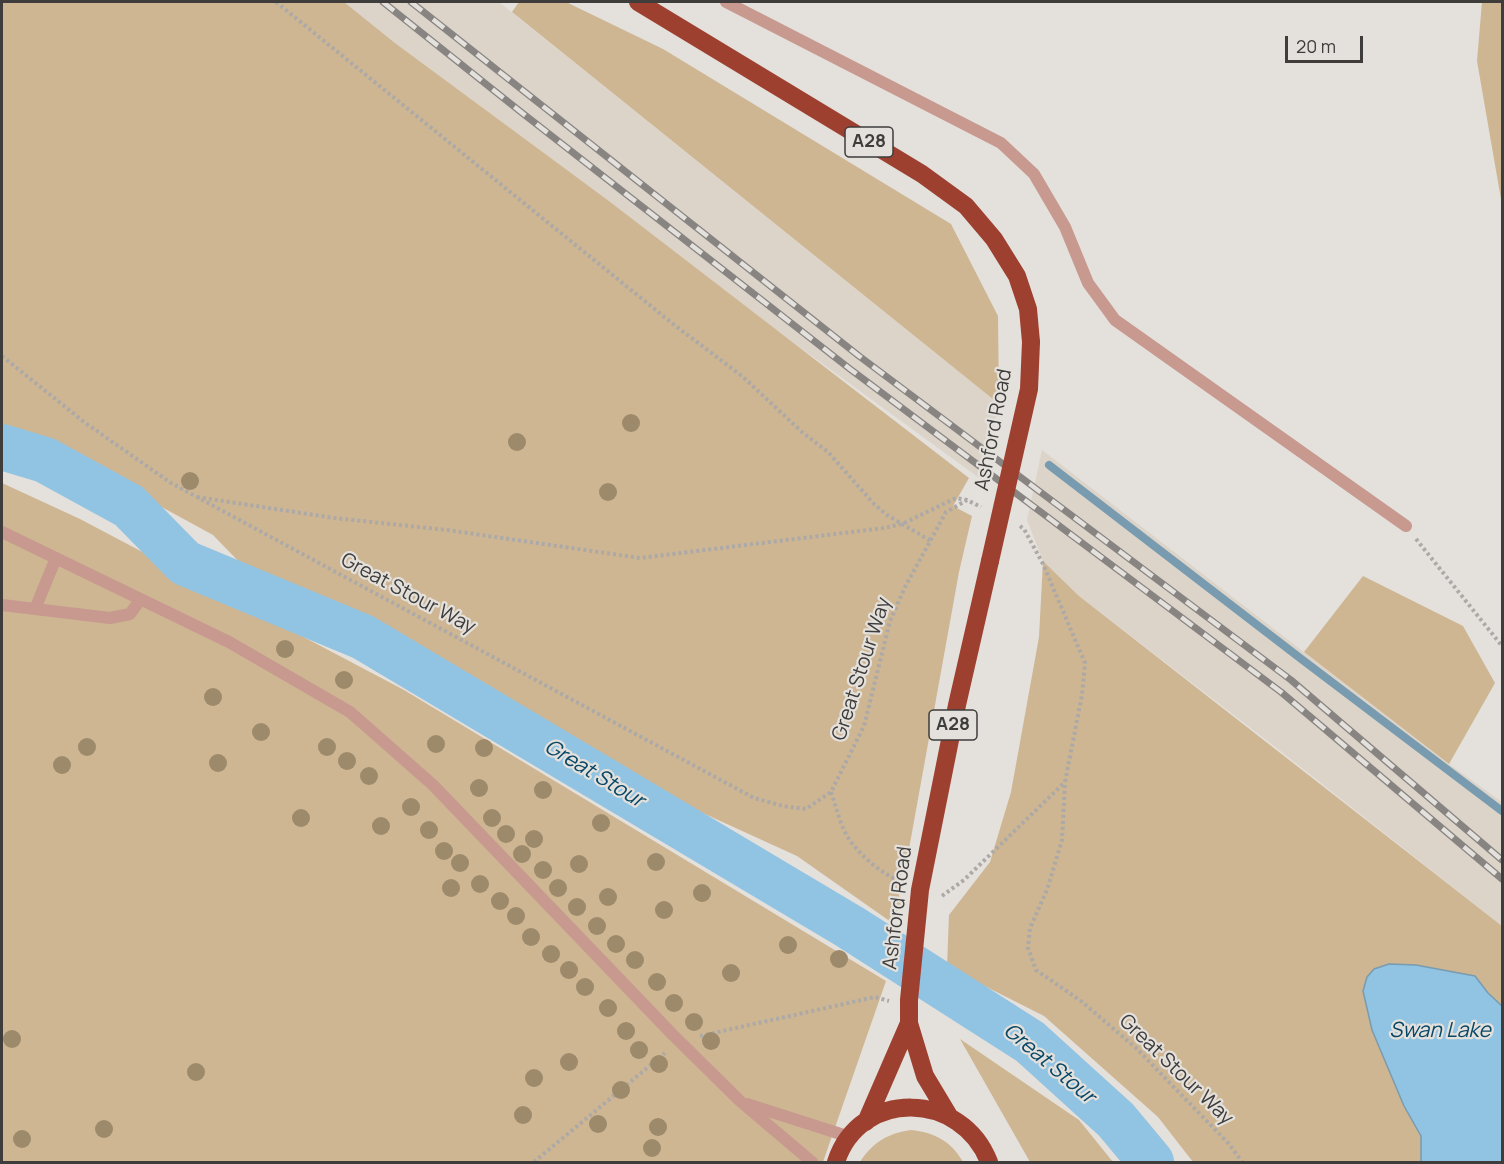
<!DOCTYPE html>
<style>
body{margin:0}
#map{position:relative;width:1504px;height:1164px;overflow:hidden;background:#e4e0dc;font-family:Manrope,sans-serif}
canvas{display:block}
.frame{position:absolute;inset:0;border:3px solid #3e3d3b;pointer-events:none}
.scale{position:absolute;left:1285px;top:36px;width:78px;height:27px;box-sizing:border-box;border:3px solid #3e3d3b;border-top:0;padding-left:8px;font-size:18px;line-height:21px;white-space:nowrap;color:#3e3d3b;-webkit-text-stroke:4px #e4e0dc;paint-order:stroke}
</style>
<div id="map">
<canvas width="1504" height="1164"></canvas>
<div class="frame"></div>
<div class="scale">20 m</div>
</div>
<script>
const c = document.querySelector('canvas').getContext('2d');
c.lineJoin = 'round';
function fillPath(path, color) { c.fillStyle = color; c.fill(path, 'evenodd'); }
function trace(path, color, width, dash) { c.strokeStyle = color; c.lineWidth = width; c.lineCap = dash ? 'butt' : 'round'; c.setLineDash(dash || []); c.stroke(path); }
function write(font, color, halo, rows, align = 'center') {
  c.font = font + ' Manrope,sans-serif'; c.lineWidth = 4.5; c.setLineDash([]); c.textBaseline = 'middle'; c.strokeStyle = halo; c.fillStyle = color; for (const [text, x, y, turn = 0] of rows) {
    c.save(); c.translate(x, y); c.rotate((+turn || 0) * Math.PI / 180); c.textAlign = isNaN(turn) ? turn : align; if (halo) c.strokeText(text, 0, 0); c.fillText(text, 0, 0); c.restore();
  }
}
fillPath(new Path2D(`
 M344,2H499L999,404L982,480L772,327L609,201L395,43Z
 M1042,450L1449,764L1502,802V926L1274,746L1079,596L1043,561L1027,520Z`), '#dcd4c9');
fillPath(new Path2D(`
 M2,2H344L395,43L609,201L969,478L953,506L972,516L959,572L907,860L897,884L901,905L891,922L797,856L683,804L602,757L486,696L365,625L274,579L244,567L213,535L70,457L2,428Z
 M519,2H566L663,49L951,224L998,316L999,404L512,12Z
 M1482,2H1502V205L1477,61Z
 M2,483L80,519L404,690L886,981L823,1162H2Z
 M1043,561L1079,596L1502,926V1006L1488,993L1475,976L1416,965L1367,1011L1372,1030L1404,1106L1421,1136V1162H1193L1158,1117L1044,1016L947,967L949,915L990,862L1011,792L1039,637Z
 M1363,576L1463,626L1495,683L1449,764L1304,652Z
 M960,1039L1079,1120L1113,1162H1030Z
 M911,1130C934,1132 952,1142 963,1162H860C872,1143 888,1133 911,1130Z`), '#ceb693');
const water = new Path2D(`
 M1389,964L1416,965L1475,976L1488,993L1502,1006V1162H1421V1136L1404,1106L1372,1030L1363,991L1367,977L1374,969Z`);
fillPath(water, '#91c3e2');
trace(water, '#789bb0', 1.5);
trace(new Path2D(`
 M1049,465L1300,658L1502,811`), '#789bb0', 8);
trace(new Path2D(`
 M2,447L45,460L129,506L185,563L363,637L850,927L1030,1042L1116,1120L1151,1162`), '#91c3e2', 46);
trace(new Path2D(`
 M276,2L673,324L742,376L803,433L828,452L874,504L887,515L931,541
 M2,356L84,422L171,483L754,798L783,806L806,809L831,792L864,726L890,621L905,587L946,512L967,500
 M197,497L334,518L447,530L640,558L884,528L902,524L956,498L967,500L981,507
 M1020,526L1024,529L1043,564L1085,663L1082,695L1065,782L1062,840L1047,890L1030,928L1028,948L1036,970L1081,1001L1136,1048L1229,1144L1242,1162
 M1416,539L1502,646
 M831,792C835,804 838,816 843,828C853,851 879,872 901,882
 M942,896L964,880L1064,783
 M700,1036L875,997L889,1001
 M534,1162L665,1053`), '#aca9a6', 4, [3, 3]);
trace(new Path2D(`
 M726,2L1001,143L1034,174L1065,227L1088,283L1115,320L1406,526
 M2,532L229,642L350,712L433,785L673,1035L740,1101L812,1162
 M2,605L110,618L130,614L140,600
 M35,609L56,558
 M747,1104L850,1137`), '#c7998f', 12);
trace(new Path2D(`
 M638,2L922,174L966,206L994,239L1017,276L1028,309L1031,342
 M949,1116L925,1076L909,1023V1000L920,890L957,705L990,561
 M866,1122L909,1023
 M836,1162C860,1088 962,1091 989,1162`), '#9e4030', 18);
const rail = new Path2D(`
 M383,2L521,112L850,369L1281,692L1502,879
 M411,2L859,356L1291,680L1502,860`);
trace(rail, '#878482', 7);
trace(rail, '#e4e0dc', 4.5, [14]);
trace(new Path2D(`
 M990,561L1029,389L1031,342`), '#9e4030', 18);
c.fillStyle = '#9d8a6b';
for (const [x, y] of [
 [631,423],
 [517,442],
 [190,481],
 [608,492],
 [285,649],
 [344,680],
 [213,697],
 [261,732],
 [436,744],
 [87,747],
 [327,747],
 [484,748],
 [347,761],
 [218,763],
 [62,765],
 [369,776],
 [479,788],
 [543,790],
 [411,807],
 [301,818],
 [492,818],
 [601,823],
 [381,826],
 [429,830],
 [506,834],
 [534,839],
 [444,851],
 [522,854],
 [656,862],
 [460,863],
 [579,864],
 [543,870],
 [480,884],
 [451,888],
 [558,888],
 [702,893],
 [608,897],
 [500,901],
 [577,907],
 [664,910],
 [516,916],
 [597,926],
 [531,937],
 [616,944],
 [788,945],
 [551,954],
 [839,959],
 [635,960],
 [569,970],
 [731,973],
 [657,982],
 [585,987],
 [674,1003],
 [608,1008],
 [694,1022],
 [626,1031],
 [12,1039],
 [711,1041],
 [639,1050],
 [569,1062],
 [659,1064],
 [196,1072],
 [534,1078],
 [621,1090],
 [523,1115],
 [598,1124],
 [658,1127],
 [104,1129],
 [22,1139],
 [652,1148]
]) { c.beginPath(); c.arc(x, y, 9, 0, 2 * Math.PI); c.fill(); }
for (const [x, y, w] of [
 [869,142,48],
 [953,725,48]
]) { const box = new Path2D(); box.roundRect(x - w / 2, y - 15, w, 30, 4.5); c.fillStyle = '#e4e0dc'; c.fill(box); trace(box, '#3e3d3b', 1.5); }
write('bold 18px', '#3e3d3b', null, [
 ["A28",869,142],
 ["A28",953,725]
]);
write('20px', '#3e3d3b', '#e4e0dc', [
 ["Ashford Road",994,430,-79],
 ["Great Stour Way",408,594,28],
 ["Great Stour Way",862,669,-72],
 ["Ashford Road",898,908,-83],
 ["Great Stour Way",1176,1070,44]
]);
write('italic 21px', '#084867', '#e4e0dc', [
 ["Great Stour",594,774,31],
 ["Swan Lake",1440,1031],
 ["Great Stour",1049,1064,40]
]);
</script>
